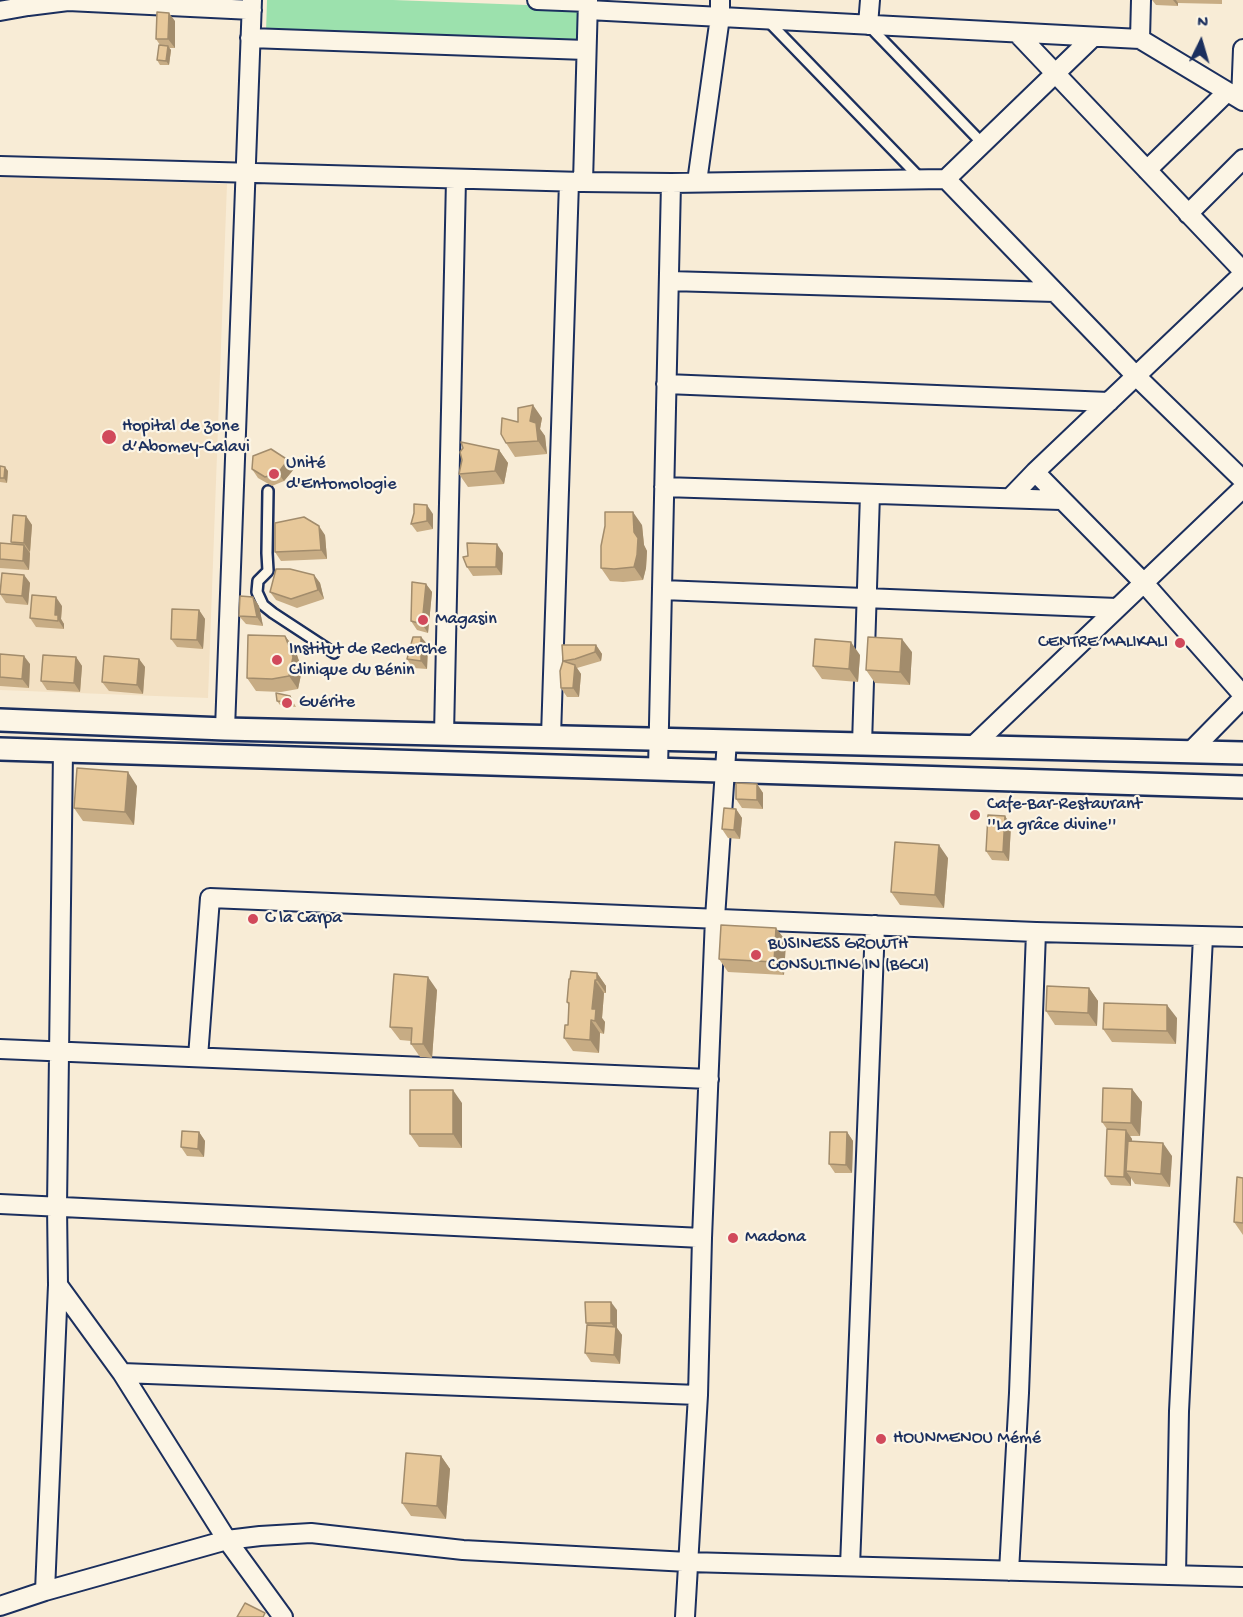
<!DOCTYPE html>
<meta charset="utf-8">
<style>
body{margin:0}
#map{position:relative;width:1243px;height:1617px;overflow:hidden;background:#f8ecd6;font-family:"Gochi Hand",sans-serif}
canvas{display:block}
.north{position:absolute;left:1171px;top:12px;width:60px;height:60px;-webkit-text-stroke:4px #fcf5e5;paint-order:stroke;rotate:5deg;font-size:16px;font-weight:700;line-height:24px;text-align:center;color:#1b2f5e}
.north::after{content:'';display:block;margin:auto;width:21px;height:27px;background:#1b2f5e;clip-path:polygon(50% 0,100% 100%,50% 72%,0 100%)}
</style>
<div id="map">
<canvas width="1243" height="1617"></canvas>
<div class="north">N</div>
</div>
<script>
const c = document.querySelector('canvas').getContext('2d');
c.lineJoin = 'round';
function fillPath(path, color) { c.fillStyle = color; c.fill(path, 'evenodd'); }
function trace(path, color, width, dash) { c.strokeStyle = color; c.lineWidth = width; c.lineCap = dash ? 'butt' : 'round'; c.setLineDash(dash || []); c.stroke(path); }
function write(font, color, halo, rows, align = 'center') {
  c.font = font + ' "Gochi Hand",sans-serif'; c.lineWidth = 4.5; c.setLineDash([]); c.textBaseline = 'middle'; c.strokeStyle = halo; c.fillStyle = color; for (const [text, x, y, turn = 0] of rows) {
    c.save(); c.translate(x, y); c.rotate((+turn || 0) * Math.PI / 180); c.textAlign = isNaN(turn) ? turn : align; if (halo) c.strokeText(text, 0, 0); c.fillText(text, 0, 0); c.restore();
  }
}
fillPath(new Path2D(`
 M0,175L227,184L208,698L0,690Z`), '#f3e1c4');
fillPath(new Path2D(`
 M267,0H393L580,7L578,45L266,33Z`), '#9ce1ad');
const service = new Path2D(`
 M769,22L920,178
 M870,27L983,144
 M268,491L267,553L268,571L258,581L257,592L263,605L273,613L334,653`);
const minor = new Path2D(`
 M537,0L588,2
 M588,10L1140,39L1243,101
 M0,11L28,6L68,1L252,10
 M868,25L870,0
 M1017,33L1243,271
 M250,38L586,50
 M1140,39L1141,0
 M1241,100L1243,49
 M0,166L583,182L671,183L946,179L1093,37
 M1147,170L1227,92
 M946,179L1136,376L1243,480
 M583,182L588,0
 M697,182L720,17V0
 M1188,214L1243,159
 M669,281L1055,292
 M666,384L1109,402
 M1035,472L1144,583L1243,695
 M664,487L1061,500
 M1010,498L1035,472L1243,274
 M662,590L1117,608
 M225,729L252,0
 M444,734L456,179
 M551,736L569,182
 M862,744L870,494
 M973,746L1243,488
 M1191,751L1243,698
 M658,769L671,183
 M0,1049L709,1079
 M198,1057L210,898L1036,932L1243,937
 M0,1204L702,1238
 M58,1285L122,1373L227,1540L283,1617
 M122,1373L698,1395
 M850,1566L875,925
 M1009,1571L1019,1393L1036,932
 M1176,1575L1179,1411L1203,937
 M45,1591L58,1285L57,1206L63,751
 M0,1606L45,1591L227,1540L260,1536L311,1533L463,1550L688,1562L1243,1577
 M685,1617L698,1395L702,1238L715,918L727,740`);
const tertiary = new Path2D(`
 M0,720L225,729L1243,753
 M0,749L1243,787`);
trace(service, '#1b2f5e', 14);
trace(minor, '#1b2f5e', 22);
trace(tertiary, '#1b2f5e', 26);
trace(service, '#fcf5e5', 9);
trace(minor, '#fcf5e5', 18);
trace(tertiary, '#fcf5e5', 21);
fillPath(new Path2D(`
 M1152,0H1222V4L1178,3V6L1156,5Z
 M175,21V48H169L171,50L169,65H160L157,60L160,45L156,39Z
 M542,418L540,429L545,436L547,454L515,457L506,443L518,422Z
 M499,450L508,463L504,484L468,487L459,474Z
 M0,466L8,471L7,483L0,482Z
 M252,469H294L284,481L272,486L258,478Z
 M433,514V529L417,532L411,524Z
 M26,516L32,525L30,552L29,551L30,553L29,570L0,568V543L12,544L11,542Z
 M642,525L644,545L647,551L646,568L643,580L623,582L610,581L601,568Z
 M325,535L327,559L281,561L275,552Z
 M503,553L502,575L473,576L467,567Z
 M24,575L30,583L28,605L6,603L0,594Z
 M314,575L320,583L324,599L297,608L276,600L270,592Z
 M426,584L432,592L428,633L417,630L411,621Z
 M253,597L259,606L263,626L246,624L239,616Z
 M62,606L61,619L64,624V629L36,627L30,618Z
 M199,610L205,619L203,649L177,647L171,639Z
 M285,636L295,649L302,670L298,689L281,692L256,691L247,678Z
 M421,637L428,645L427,669L413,668L407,659Z
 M596,645L602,654L601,661L577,668L581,674L579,697H567L561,688L563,661Z
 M912,652L910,685L875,683L866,670Z
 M0,654L30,664L29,688L0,686Z
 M860,655L858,682L822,679L813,666Z
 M76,657L82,666L80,692L47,690L41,681Z
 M139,659L145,667L143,694L109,691L102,682Z
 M290,696L296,707L280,705L277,701Z
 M757,784L763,793V809L742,808L736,799Z
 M137,786L134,825L83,821L74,808Z
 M736,809L742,818L740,839L728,838L722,829Z
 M1011,825L1009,861L992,860L986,851Z
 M948,858L944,908L900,905L891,892Z
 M786,941L784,975L728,972L719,959Z
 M597,973L606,986V993H604L602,1018L605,1022L604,1034L600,1033L599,1053L573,1051L564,1038L568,1025L569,1006L567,1002Z
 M1089,988L1098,1001L1097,1026L1055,1025L1046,1011Z
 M437,990L432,1058L420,1057L411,1044V1041L400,1040L390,1027Z
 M1177,1018L1176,1044L1112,1042L1103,1029Z
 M1132,1089L1142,1102L1140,1136H1130L1132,1139V1141L1172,1156L1170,1187L1135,1184L1131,1178V1186L1111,1185L1105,1176L1107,1129L1102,1122Z
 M462,1103V1148L419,1147L410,1134Z
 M199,1132L205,1141L204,1157L187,1156L181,1147Z
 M847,1132L853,1141L852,1173H835L829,1164Z
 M1243,1178V1235L1234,1222Z
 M617,1310V1328L622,1335L620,1364L591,1362L585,1353L587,1325L586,1323Z
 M441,1456L450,1469L446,1519L411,1516L402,1503Z`), '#c7ac84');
fillPath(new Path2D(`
 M1173,0H1176L1178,3V6Z
 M169,13L175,21V48L168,39Z
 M168,46L171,50L169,65L166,61Z
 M533,405L542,418L540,429L545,436L547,454L538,441L530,421Z
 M499,450L508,463L504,484L495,471Z
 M288,460L294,469L284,481L278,473Z
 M5,467L8,471L7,483L4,478Z
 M427,505L433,514V529L427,521Z
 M633,512L642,525L644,545L647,551L646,568L643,580L634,567V532Z
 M26,516L32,525L30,552L24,543Z
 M319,526L325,535L327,559L321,550Z
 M497,544L503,553L502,575L496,567Z
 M24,545L30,553L29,570L23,561Z
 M24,575L30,583L28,605L22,596Z
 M314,575L320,583L324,599L318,590Z
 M426,584L432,592L428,633L422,624Z
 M56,597L62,606L61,619L64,624V629L55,615Z
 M253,597L259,606L263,626L257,617Z
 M199,610L205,619L203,649L197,640Z
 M285,636L295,649L302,670L298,689L289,676Z
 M421,637L428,645L427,669L421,661Z
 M902,639L912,652L910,685L900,672Z
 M851,642L860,655L858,682L849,669Z
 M596,645L602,654L601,661L595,652Z
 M24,656L30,664L29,688L22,679Z
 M76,657L82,666L80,692L74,683Z
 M139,659L145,667L143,694L137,685Z
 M575,665L581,674L579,697L573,688Z
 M128,772L137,786L134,825L125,812Z
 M757,784L763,793V809L757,800Z
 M736,809L742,818L740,839L734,830Z
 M1005,816L1011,825L1009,861L1003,852Z
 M939,845L948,858L944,908L935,895Z
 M776,928L786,941L784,975L774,962Z
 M597,973L606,986V993L597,980Z
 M428,977L437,990L432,1058L423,1044Z
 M595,980L604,993L602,1018L605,1022L604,1034L595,1021L592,1009Z
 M1089,988L1098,1001L1097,1026L1088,1013Z
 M1167,1005L1177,1018L1176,1044L1167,1031Z
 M591,1020L600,1033L599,1053L590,1040Z
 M1132,1089L1142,1102L1140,1136L1131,1123Z
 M453,1090L462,1103V1148L453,1134Z
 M1126,1130L1132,1139L1131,1172L1126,1171L1131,1178V1186L1124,1177Z
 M199,1132L205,1141L204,1157L198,1149Z
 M847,1132L853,1141L852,1173L846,1165Z
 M1163,1143L1172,1156L1170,1187L1161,1174Z
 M611,1302L617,1310V1328L622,1335L620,1364L614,1355L616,1330L611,1323Z
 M441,1456L450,1469L446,1519L437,1506Z`), '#a28c6c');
const building = new Path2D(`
 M157,12L169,13L168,39H156Z
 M159,45L168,46L166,61L157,60Z
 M533,405L530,421L536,423L538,441L506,443L501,434L502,418L518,422V408Z
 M461,442L499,450L495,471L459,474L462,460L460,452L463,448Z
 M271,449L288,460L278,473L265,477L252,469L253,456Z
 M0,466L5,467L4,478H0Z
 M414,504L427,505V521L411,524L414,513Z
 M605,512H633L634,532L638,538L637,555L634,567L614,569L601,568V546L605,526Z
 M13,515L26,516L24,543L11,542Z
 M304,517L319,526L321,550L275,552V523Z
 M0,543L24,545L23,561L0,559Z
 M467,543L497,544L496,567H467L463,557L468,556Z
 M276,569H290L314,575L318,590L291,599L270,592Z
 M2,573L24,575L22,596L0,594Z
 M412,582L426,584L422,624L411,621Z
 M32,595L56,597L55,615H58V621L30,618Z
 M240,596L253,597L257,617L239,616Z
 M172,609L199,610L197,640L171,639Z
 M248,635L285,636L293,657L289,676L272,679L247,678Z
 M413,637H421V661L407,659Z
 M868,637L902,639L900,672L866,670Z
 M815,639L851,642L849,669L813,666Z
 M562,645H596L595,652L575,659L563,661Z
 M0,654L24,656L22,679L0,677Z
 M43,655L76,657L74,683L41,681Z
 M104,656L139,659L137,685L102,682Z
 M563,661L575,665L573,688H561L560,671Z
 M276,693L290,696L292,702L277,701Z
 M77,768L128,772L125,812L74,808Z
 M736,783L757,784V800L736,799Z
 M724,808L736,809L734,830L722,829Z
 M988,815L1005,816L1003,852L986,851Z
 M895,842L939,845L935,895L891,892Z
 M721,925L776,928L774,962L719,959Z
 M571,971L597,973V980H595L592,1009H596L595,1021L591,1020L590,1040L564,1038L565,1025H568L569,1003L567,1002L569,979H570Z
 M394,974L428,977L423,1044H411L412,1028L390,1027Z
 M1047,986L1089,988L1088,1013L1046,1011Z
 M1104,1003L1167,1005V1031L1103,1029Z
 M1103,1088L1132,1089L1131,1123L1102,1122Z
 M410,1090H453V1134H410Z
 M1107,1129L1126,1130L1124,1177L1105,1176Z
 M182,1131L199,1132L198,1149L181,1147Z
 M830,1132H847L846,1165L829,1164Z
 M1128,1141L1163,1143L1161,1174L1126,1171Z
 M1237,1177L1243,1178V1223L1234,1222Z
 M585,1302H611V1323H586Z
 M587,1325L616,1327L614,1355L585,1353Z
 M406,1453L441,1456L437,1506L402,1503Z
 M245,1603L265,1613L263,1617H237Z`);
fillPath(building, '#e7c89a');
trace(building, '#a28c6c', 1.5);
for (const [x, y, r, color] of [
 [109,437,8,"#d1495b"],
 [274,474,6,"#d1495b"],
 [423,620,6,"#d1495b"],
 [1180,643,6,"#d1495b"],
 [277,660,6,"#d1495b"],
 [287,703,6,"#d1495b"],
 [975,815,6,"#d1495b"],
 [253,919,6,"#d1495b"],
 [756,955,6,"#d1495b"],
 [733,1238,6,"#d1495b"],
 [881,1439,6,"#d1495b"]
]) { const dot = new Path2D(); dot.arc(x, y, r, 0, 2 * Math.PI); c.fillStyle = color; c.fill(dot); trace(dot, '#fcf5e5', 2); }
write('18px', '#1b2f5e', '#fcf5e5', [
 ["Hopital de zone",122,427],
 ["d’Abomey-Calavi",122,448],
 ["Unité",286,464],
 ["d'Entomologie",286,485],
 ["Magasin",435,620],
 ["CENTRE MALIKALI",1168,643,"right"],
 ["Institut de Recherche",289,650],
 ["Clinique du Bénin",289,671],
 ["Guérite",299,703],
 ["Cafe-Bar-Restaurant",987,805],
 ["''La grâce divine''",987,826],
 ["C la Carpa",265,919],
 ["BUSINESS GROWTH",768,945],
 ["CONSULTING IN (BGCI)",768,966],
 ["Madona",745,1238],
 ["HOUNMENOU Mémé",893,1439]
], 'left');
</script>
